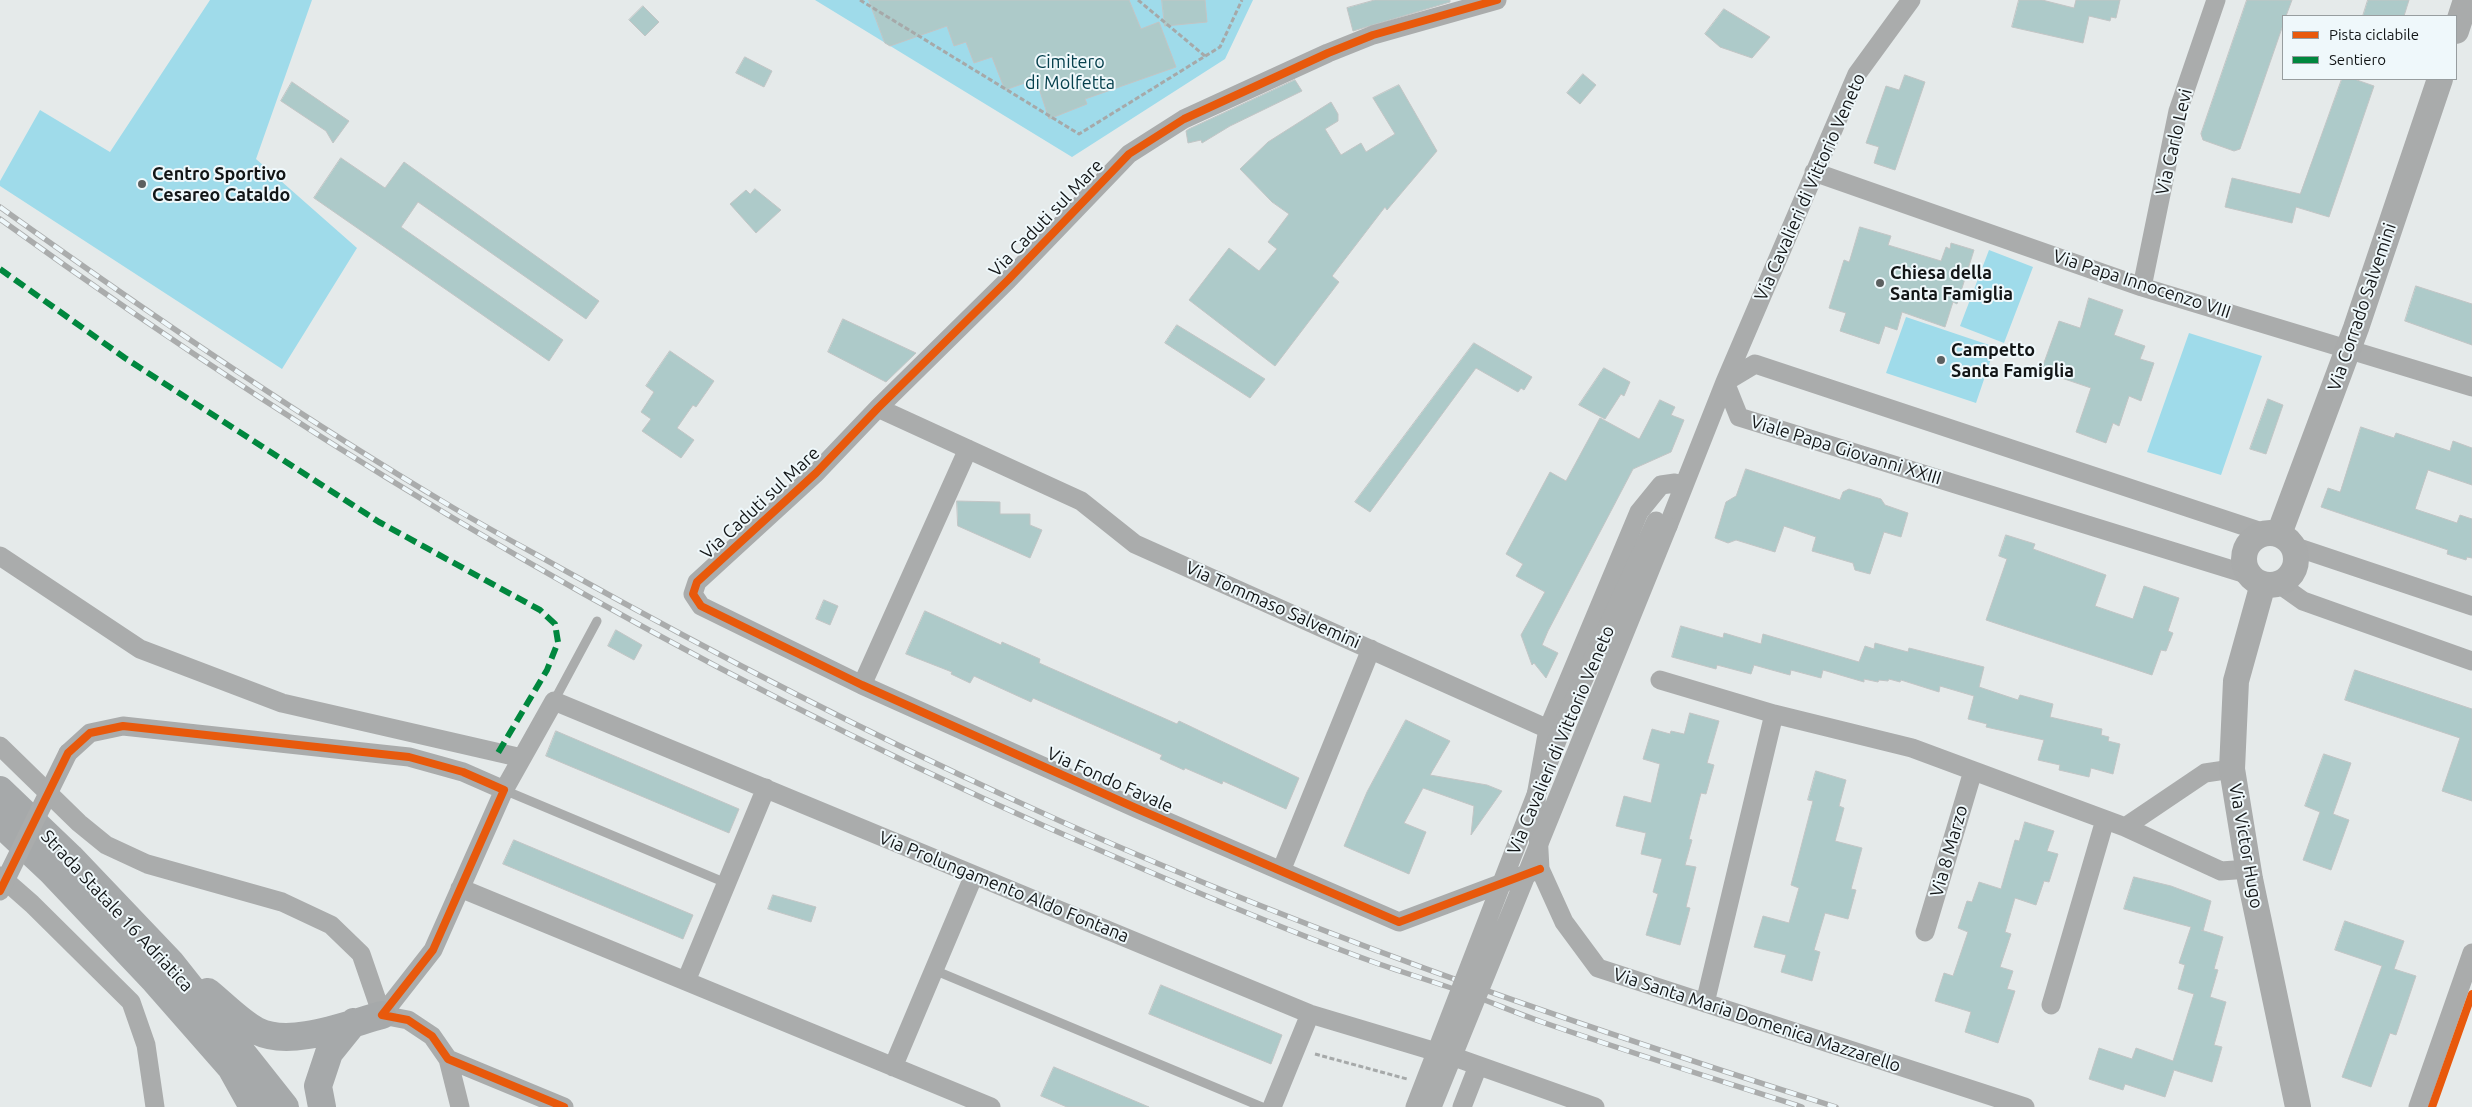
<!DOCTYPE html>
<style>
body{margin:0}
#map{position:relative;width:2472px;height:1107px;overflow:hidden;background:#e5eaea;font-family:Ubuntu,sans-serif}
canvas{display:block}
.legend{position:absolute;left:2282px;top:15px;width:175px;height:65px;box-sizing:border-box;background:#eff8fb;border:1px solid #979d9f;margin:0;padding:6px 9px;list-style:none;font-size:15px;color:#121516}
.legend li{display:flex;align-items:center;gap:10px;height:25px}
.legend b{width:25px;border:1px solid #979d9f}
</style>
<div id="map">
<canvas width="2472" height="1107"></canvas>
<ul class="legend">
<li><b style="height:6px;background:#e8590c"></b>Pista ciclabile</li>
<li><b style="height:6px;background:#00873e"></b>Sentiero</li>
</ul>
</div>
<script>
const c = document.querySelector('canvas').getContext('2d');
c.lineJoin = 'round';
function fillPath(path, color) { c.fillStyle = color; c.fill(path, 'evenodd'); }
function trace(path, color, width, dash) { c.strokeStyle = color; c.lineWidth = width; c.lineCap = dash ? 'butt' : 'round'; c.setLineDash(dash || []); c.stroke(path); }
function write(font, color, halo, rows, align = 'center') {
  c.font = font + ' Ubuntu,sans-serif'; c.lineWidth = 4; c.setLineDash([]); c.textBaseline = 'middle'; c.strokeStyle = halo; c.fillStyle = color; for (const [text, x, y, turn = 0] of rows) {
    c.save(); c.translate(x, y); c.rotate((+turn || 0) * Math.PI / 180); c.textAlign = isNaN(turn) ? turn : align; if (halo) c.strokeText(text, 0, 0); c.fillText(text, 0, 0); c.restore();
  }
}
fillPath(new Path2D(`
 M210,0H312L256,159L357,248L282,369L0,186V181L40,110L110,152Z
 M815,0H1253L1225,59L1072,157Z
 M1989,250L2033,267L2004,343L1960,326Z
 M1906,317L1995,347L1976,403L1886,373Z
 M2189,333L2262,356L2221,475L2147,452Z`), '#9fdbea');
const building = new Path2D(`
 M869,0H1129L1141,29L1159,22L1176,67L1085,99L1087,104L1049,119L1036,79L1005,90L992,57L974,63L966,42L954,46L947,26L890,46L885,43Z
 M1162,0H1205L1207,22L1165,26Z
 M1375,0H1450V2L1353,31L1347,8Z
 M2019,0H2042L2074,8L2076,0H2120L2116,18L2111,17L2110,21L2089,16L2083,43L2012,27Z
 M2247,0H2292L2286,16H2283V25L2240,149L2234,151L2203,140L2201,134Z
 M2368,0H2409L2404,16H2363Z
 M643,6L659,22L645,36L629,20Z
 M1724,9L1770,37L1752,58L1720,47L1705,34Z
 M745,57L772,71L764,87L736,73Z
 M1583,74L1596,85L1580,104L1567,93Z
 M1905,75L1925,82L1895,170L1874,163L1879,147L1866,143L1886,86L1899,90Z
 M2342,79H2354L2374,86L2329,217L2296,207L2292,223L2225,207L2232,178L2300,194Z
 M1295,80L1302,91L1230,126L1202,143L1201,140L1188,143L1186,131L1189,129Z
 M292,82L349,121L333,143L326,131L281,101Z
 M1399,85L1437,151L1387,210L1385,207L1332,276L1339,282L1275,366L1189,300L1229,248L1259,271L1277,249L1268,242L1289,214L1272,202L1240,169L1268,142L1331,102L1338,114V121L1325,129L1341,155L1361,143L1366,152L1395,134L1373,98Z
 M341,158L385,188L404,162L599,301L586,319L418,202L401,227L563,340L549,361L314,198Z
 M755,189L781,210L756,233L730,204L746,190L750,194Z
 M1860,227L1891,236L1888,245L1941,261L1946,247L1950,249L1951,243L1974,250L1957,304L1953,302L1945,327L1902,312L1897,330L1885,326L1879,344L1840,331L1846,313L1829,308L1844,260L1849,262Z
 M2416,286L2472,304V345L2405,321Z
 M2089,298L2123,310L2114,335L2145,346L2140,359L2154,363L2141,401L2129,396L2119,426L2113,423L2106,443L2076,432L2091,388L2041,371L2059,321L2080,328Z
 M843,319L916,353L886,382L828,352Z
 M1177,325L1265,379L1250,398L1165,343Z
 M1474,343L1532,377L1524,390L1521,388L1518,392L1476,368L1370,512L1355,502Z
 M670,351L714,381L696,407L693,405L677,428L694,440L681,458L642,431L651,419L641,412L654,392L646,386Z
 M1604,368L1630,382L1624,396L1621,394L1605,419L1579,405Z
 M2268,399L2283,405L2266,454L2250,449Z
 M1660,400L1675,407L1671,415L1684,420L1671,452L1633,469L1548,631L1542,645L1558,653L1546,678L1534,663L1532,665L1521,635L1545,592L1516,576L1523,564L1506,554L1550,472L1566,481L1600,418L1639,439Z
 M2361,427L2394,438L2396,433L2450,451L2453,441L2472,448V485L2428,470L2415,509L2457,523L2460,515L2472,519V558L2467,557L2466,560L2447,554L2448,550L2321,507L2328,488L2340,492Z
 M1746,469L1840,500L1843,492L1849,489L1881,499L1885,505L1908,513L1901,537L1884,532L1870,574L1855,570L1853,563L1812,551L1816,537L1784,526L1775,552L1736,540L1728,543L1715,538L1726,502L1736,496Z
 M957,501L1000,502V514H1030V525L1042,530L1030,558L958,526Z
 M2006,535L2035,544L2033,549L2106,575L2095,606L2133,619L2144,586L2179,598L2168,631L2173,633L2166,651L2161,650L2152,675L1986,620L2007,559L1999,556Z
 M824,600L838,606L830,625L816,619Z
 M925,611L1001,645L1002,642L1040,659L1039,663L1177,724L1179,721L1299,778L1286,809L1223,781L1222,784L1185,768L1184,770L1160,759L1162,755L1033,698L1031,702L974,676L970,683L951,674L952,672L906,654Z
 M1681,626L1723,638L1724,633L1761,644L1763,634L1859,662L1865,646L1874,649L1875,643L1908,652L1909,648L1984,667L1979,687L2018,700L2020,695L2053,704L2050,717L2102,729L2101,735L2109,737L2108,741L2120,744L2113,774L2091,768L2089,777L2059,770L2060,765L2038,760L2044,740L1986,727L1987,724L1968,719L1974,696L1940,686L1939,692L1901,680L1900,682L1889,679L1888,681L1879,680L1878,682L1864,679V682L1823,670L1821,678L1791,670L1790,675L1754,665L1751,674L1717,665L1716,669L1672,657Z
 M616,630L642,645L634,660L608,646Z
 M2355,670L2472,709V801L2442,791L2460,738L2345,700Z
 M1690,713L1719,721L1707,763L1714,765L1706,794L1701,793L1689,839L1692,840L1685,865L1696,867L1686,907L1690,908L1680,945L1646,935L1658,894L1653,892L1662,859L1641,854L1646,833L1616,826L1624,796L1651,803L1660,764L1643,759L1652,729L1670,734L1671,731L1684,734Z
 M1406,720L1450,741L1430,775L1487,785L1502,791L1471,835L1474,806L1423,788L1404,823L1426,832L1409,874L1344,846L1367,792Z
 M556,731L739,809L729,833L546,756Z
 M2324,754L2351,763L2333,814L2349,820L2331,870L2303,860L2320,812L2305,806Z
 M1816,771L1846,780L1839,806L1844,808L1835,841L1862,848L1851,889L1856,890L1848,919L1825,913L1814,950L1820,952L1812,981L1781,972L1786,955L1754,947L1763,916L1789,923L1799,888L1791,885L1813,801L1808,800Z
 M2025,822L2054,831L2047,851L2058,854L2049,882L2044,881L2036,905L2015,898L2005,932L2011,934L2000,967L2013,971L2007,989L2015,991L1998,1043L1965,1032L1971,1012L1935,1001L1944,973L1953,976L1968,932L1958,928L1967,901L1972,902L1979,882L2001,889L2015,840L2019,841Z
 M514,840L693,915L683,939L503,864Z
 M2134,877L2171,886L2211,901L2203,931L2201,930L2223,937L2214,969L2218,970L2210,997L2226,1002L2214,1045L2222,1047L2212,1082L2174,1070L2165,1097L2125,1084L2123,1090L2089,1079L2099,1048L2132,1059L2136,1048L2173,1061L2194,994L2178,989L2185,965L2179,963L2191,927L2124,909Z
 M773,895L816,907L811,922L768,909Z
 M2345,921L2404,941L2394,969L2416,976L2396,1035L2390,1033L2371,1087L2342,1077L2382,966L2335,950Z
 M1161,985L1282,1035L1271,1064L1149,1014Z
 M1054,1067L1149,1107H1067L1041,1096Z`);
fillPath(building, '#adcac9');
trace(building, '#c2c5c5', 1);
trace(new Path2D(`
 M860,0L1079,134L1220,47L1242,0
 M1138,0L1205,56
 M1315,1054L1407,1079`), '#a6a9a9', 3, [5, 2.5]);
trace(new Path2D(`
 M554,701L597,621
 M504,790L726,883
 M934,970L1262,1107`), '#aaacac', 9);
trace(new Path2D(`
 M1497,0L1373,35L1328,53L1184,119L1129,154L1008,280L878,408L816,473L697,582L693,594L701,606L862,685L1138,809L1399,922L1540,869
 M1814,172L2142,287L2472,387
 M2142,287L2178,111L2216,0
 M1725,382L1755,364L2265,533
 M1725,382L1739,417L2249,575
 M878,408L1081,501L1135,544L1548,729L1536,796L1540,869L1564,922L1598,968L2025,1107
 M1668,526L1725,382L1857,74L1911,0
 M2293,546L2472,606
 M0,556L140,649L282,703L522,758
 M2279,584L2303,601L2472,661
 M1660,680L1774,714
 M862,685L968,449
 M1548,729L1639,512L1661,485L1675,483
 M0,746L79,823L106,845L147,864L282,902L331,925L361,954L382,1015
 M68,753L90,733L123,726L409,757L463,772L504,790
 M2125,827L2221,871L2249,869
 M1281,871L1371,649
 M0,876L32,904L131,1002L146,1045L155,1107
 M460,888L991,1107
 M1925,932L1973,771
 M686,981L766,788
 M1705,1003L1774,714L1912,748L2125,827L2205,773L2232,769
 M2051,1005L2105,820
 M382,1015L433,950L504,790L554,701L1310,1014L1460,1059L1595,1107
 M382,1015L408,1020L432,1036L448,1059L564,1107
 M448,1059L460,1107
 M893,1067L974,875
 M1272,1107L1310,1014
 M1462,1107L1478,1066
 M2418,1107L2472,953`), '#aaacac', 19);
trace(new Path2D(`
 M2456,31L2466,0
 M2244 559a26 26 0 1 1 52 0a26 26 0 1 1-52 0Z
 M2279,534L2356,328L2440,79
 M2263,584L2236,681L2232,769L2250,879L2298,1107`), '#a9abab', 26);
trace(new Path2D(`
 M0,790L70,857L171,963L285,1107
 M0,823L50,870L155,981L234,1071
 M208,992C224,1005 240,1022 257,1031C291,1048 348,1024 382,1015
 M229,1064L253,1107
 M322,1107L318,1086L329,1053L354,1022`), '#a6a9aa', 28);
const rail = new Path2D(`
 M0,207C145,311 294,413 447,504C485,527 525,548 564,570C711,652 861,730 1014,800C1280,923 1557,1019 1836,1107
 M0,219C329,457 680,664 1051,829C1159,876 1268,924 1379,964C1408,974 1437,983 1466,993C1491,1002 1516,1013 1542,1022C1628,1052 1715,1079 1802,1107`);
trace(rail, '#aaacac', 5.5);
trace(rail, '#eff8fb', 4, [11]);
trace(new Path2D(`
 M0,891L68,753
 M1415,1107L1565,720L1656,521
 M1432,1107L1668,526`), '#aaacac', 19);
trace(new Path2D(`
 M0,269L125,358L379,522L540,610L555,624L558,642L547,670L498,753`), '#00873e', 6, [12, 6]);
trace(new Path2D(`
 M1497,0L1373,35L1328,53L1184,119L1129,154L1008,280L878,408L816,473L697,582L693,594L701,606L862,685L1138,809L1399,922L1540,869
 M0,891L68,753L90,733L123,726L409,757L463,772L504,790L433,950L382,1015L408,1020L432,1036L448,1059L564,1107
 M2432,1107L2472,994`), '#e8590c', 8);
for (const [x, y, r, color] of [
 [142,184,5,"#5c6060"],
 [1880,283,5,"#5c6060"],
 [1941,360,5,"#5c6060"]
]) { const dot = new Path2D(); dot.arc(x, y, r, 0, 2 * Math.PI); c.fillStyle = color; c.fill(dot); trace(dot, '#eff8fb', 2); }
write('18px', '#06404d', '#eff8fb', [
 ["Cimitero",1070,62],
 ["di Molfetta",1070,83]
]);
write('18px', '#121516', '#eff8fb', [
 ["Via Carlo Levi",2174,142,-77],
 ["Via Cavalieri di Vittorio Veneto",1810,187,-66],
 ["Via Caduti sul Mare",1046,218,-46],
 ["Via Papa Innocenzo VIII",2142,284,18],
 ["Via Corrado Salvemini",2362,307,-71],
 ["Viale Papa Giovanni XXIII",1846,450,17],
 ["Via Caduti sul Mare",760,503,-43],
 ["Via Tommaso Salvemini",1273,605,24],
 ["Via Cavalieri di Vittorio Veneto",1561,740,-67],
 ["Via Fondo Favale",1110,780,24],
 ["Via Victor Hugo",2246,846,80],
 ["Via 8 Marzo",1949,851,-74],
 ["Via Prolungamento Aldo Fontana",1004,887,22],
 ["Strada Statale 16 Adriatica",117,911,47],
 ["Via Santa Maria Domenica Mazzarello",1757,1020,18]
]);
write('bold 18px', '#121516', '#eff8fb', [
 ["Centro Sportivo",152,174],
 ["Cesareo Cataldo",152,195],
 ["Chiesa della",1890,273],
 ["Santa Famiglia",1890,294],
 ["Campetto",1951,350],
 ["Santa Famiglia",1951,371]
], 'left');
</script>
